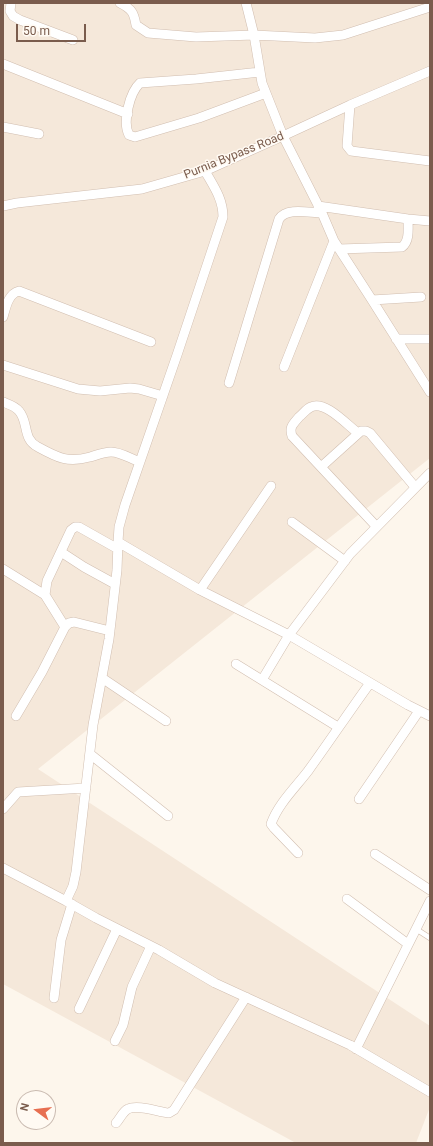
<!DOCTYPE html>
<style>
body{margin:0}
#map{position:relative;width:433px;height:1146px;overflow:hidden;background:#fdf6ec;font-family:Roboto,sans-serif}
canvas{display:block}
.frame{position:absolute;inset:0;border:4px solid #7a5c4d;pointer-events:none}
.north{position:absolute;left:16px;top:1090px;width:40px;height:40px;box-sizing:border-box;background:#fffaf3;border:1px solid #cabbb1;border-radius:50%;rotate:285deg;font-size:11px;font-weight:700;line-height:16px;text-align:center;color:#7a5c4d}
.north::after{content:'';display:block;margin:auto;width:14px;height:18px;background:#e76f51;clip-path:polygon(50% 0,100% 100%,50% 72%,0 100%)}
.scale{position:absolute;left:16px;top:24px;width:70px;height:18px;box-sizing:border-box;border:2px solid #7a5c4d;border-top:0;padding-left:5px;font-size:12px;line-height:14px;white-space:nowrap;color:#7a5c4d;-webkit-text-stroke:3px #fffaf3;paint-order:stroke}
</style>
<div id="map">
<canvas width="433" height="1146"></canvas>
<div class="frame"></div>
<div class="north">N</div>
<div class="scale">50 m</div>
</div>
<script>
const c = document.querySelector('canvas').getContext('2d');
c.lineJoin = 'round';
function fillPath(path, color) { c.fillStyle = color; c.fill(path, 'evenodd'); }
function trace(path, color, width, dash) { c.strokeStyle = color; c.lineWidth = width; c.lineCap = dash ? 'butt' : 'round'; c.setLineDash(dash || []); c.stroke(path); }
function write(font, color, halo, rows, align = 'center') {
  c.font = font + ' Roboto,sans-serif'; c.lineWidth = 3; c.setLineDash([]); c.textBaseline = 'middle'; c.strokeStyle = halo; c.fillStyle = color; for (const [text, x, y, turn = 0] of rows) {
    c.save(); c.translate(x, y); c.rotate((+turn || 0) * Math.PI / 180); c.textAlign = isNaN(turn) ? turn : align; if (halo) c.strokeText(text, 0, 0); c.fillText(text, 0, 0); c.restore();
  }
}
fillPath(new Path2D(`
 M3,3H430V458L38,769L430,1026V1107L416,1143H296L3,984Z`), '#f5e8da');
const service = new Path2D(`
 M416,929L430,938`);
const minor = new Path2D(`
 M11,3L10,11L13,16L20,20L73,40
 M120,3C132,9 134,13 136,25L148,33L196,37L254,35L315,38L343,35L430,7
 M246,3L254,35L262,83L283,136L322,213L334,241L372,300L430,392
 M3,64L128,114
 M260,72L196,79L140,83C130,92 122,122 129,135L135,137L199,118L266,93
 M350,105L347,146L351,151L430,161
 M3,127L39,134
 M205,171C214,187 223,199 223,217L177,355L125,505L119,527L118,542L200,590L289,635L408,705L430,716
 M3,206L17,203L142,189L205,171L283,136L350,105L430,71
 M318,206L408,219L430,221
 M339,249L402,247C410,241 408,228 408,219
 M372,300L421,297
 M3,317C6,307 8,294 19,291L151,342
 M396,339H430
 M3,365L78,389L100,391L130,388L139,389L163,396
 M284,367L334,241
 M229,383L279,219C287,207 309,213 322,213
 M3,402C8,404 15,406 19,411C29,422 22,439 38,447C58,458 68,463 90,457C97,455 104,452 111,452C121,452 131,459 140,462
 M358,433C347,425 325,400 311,407C306,409 303,414 299,417C293,424 289,427 292,436L376,526
 M321,467L361,431H366L370,433L415,487
 M292,522L345,561
 M61,552L84,567L115,584
 M3,569L45,595
 M200,590L271,486
 M65,627L45,595L47,581L71,530L75,527H79L118,549
 M236,664L338,727
 M102,678L166,721
 M262,680L289,635L350,554L430,473
 M16,716L42,672L65,627L69,623L74,622L110,631
 M90,754L168,816
 M359,799L419,711
 M3,809L18,792L86,788
 M298,853L274,828L271,824C278,804 295,788 308,771C329,742 349,712 370,683
 M375,854L430,890
 M3,868L66,901L96,918L159,950L215,983L350,1045L430,1092
 M347,899L408,944
 M66,901L73,886L76,872L93,725L109,639L117,570L118,542
 M54,998L61,940L72,904
 M79,1009L117,929
 M115,1041L123,1025L132,987L151,946
 M356,1049L430,901
 M116,1123C120,1119 123,1111 128,1109C137,1104 159,1112 169,1113L174,1110L246,997`);
trace(service, '#d1beb0', 6);
trace(minor, '#d1beb0', 10);
trace(service, '#fff', 4.5);
trace(minor, '#fff', 9);
write('12px', '#7a5c4d', '#fffaf3', [
 ["Purnia Bypass Road",234,156,-22]
]);
</script>
